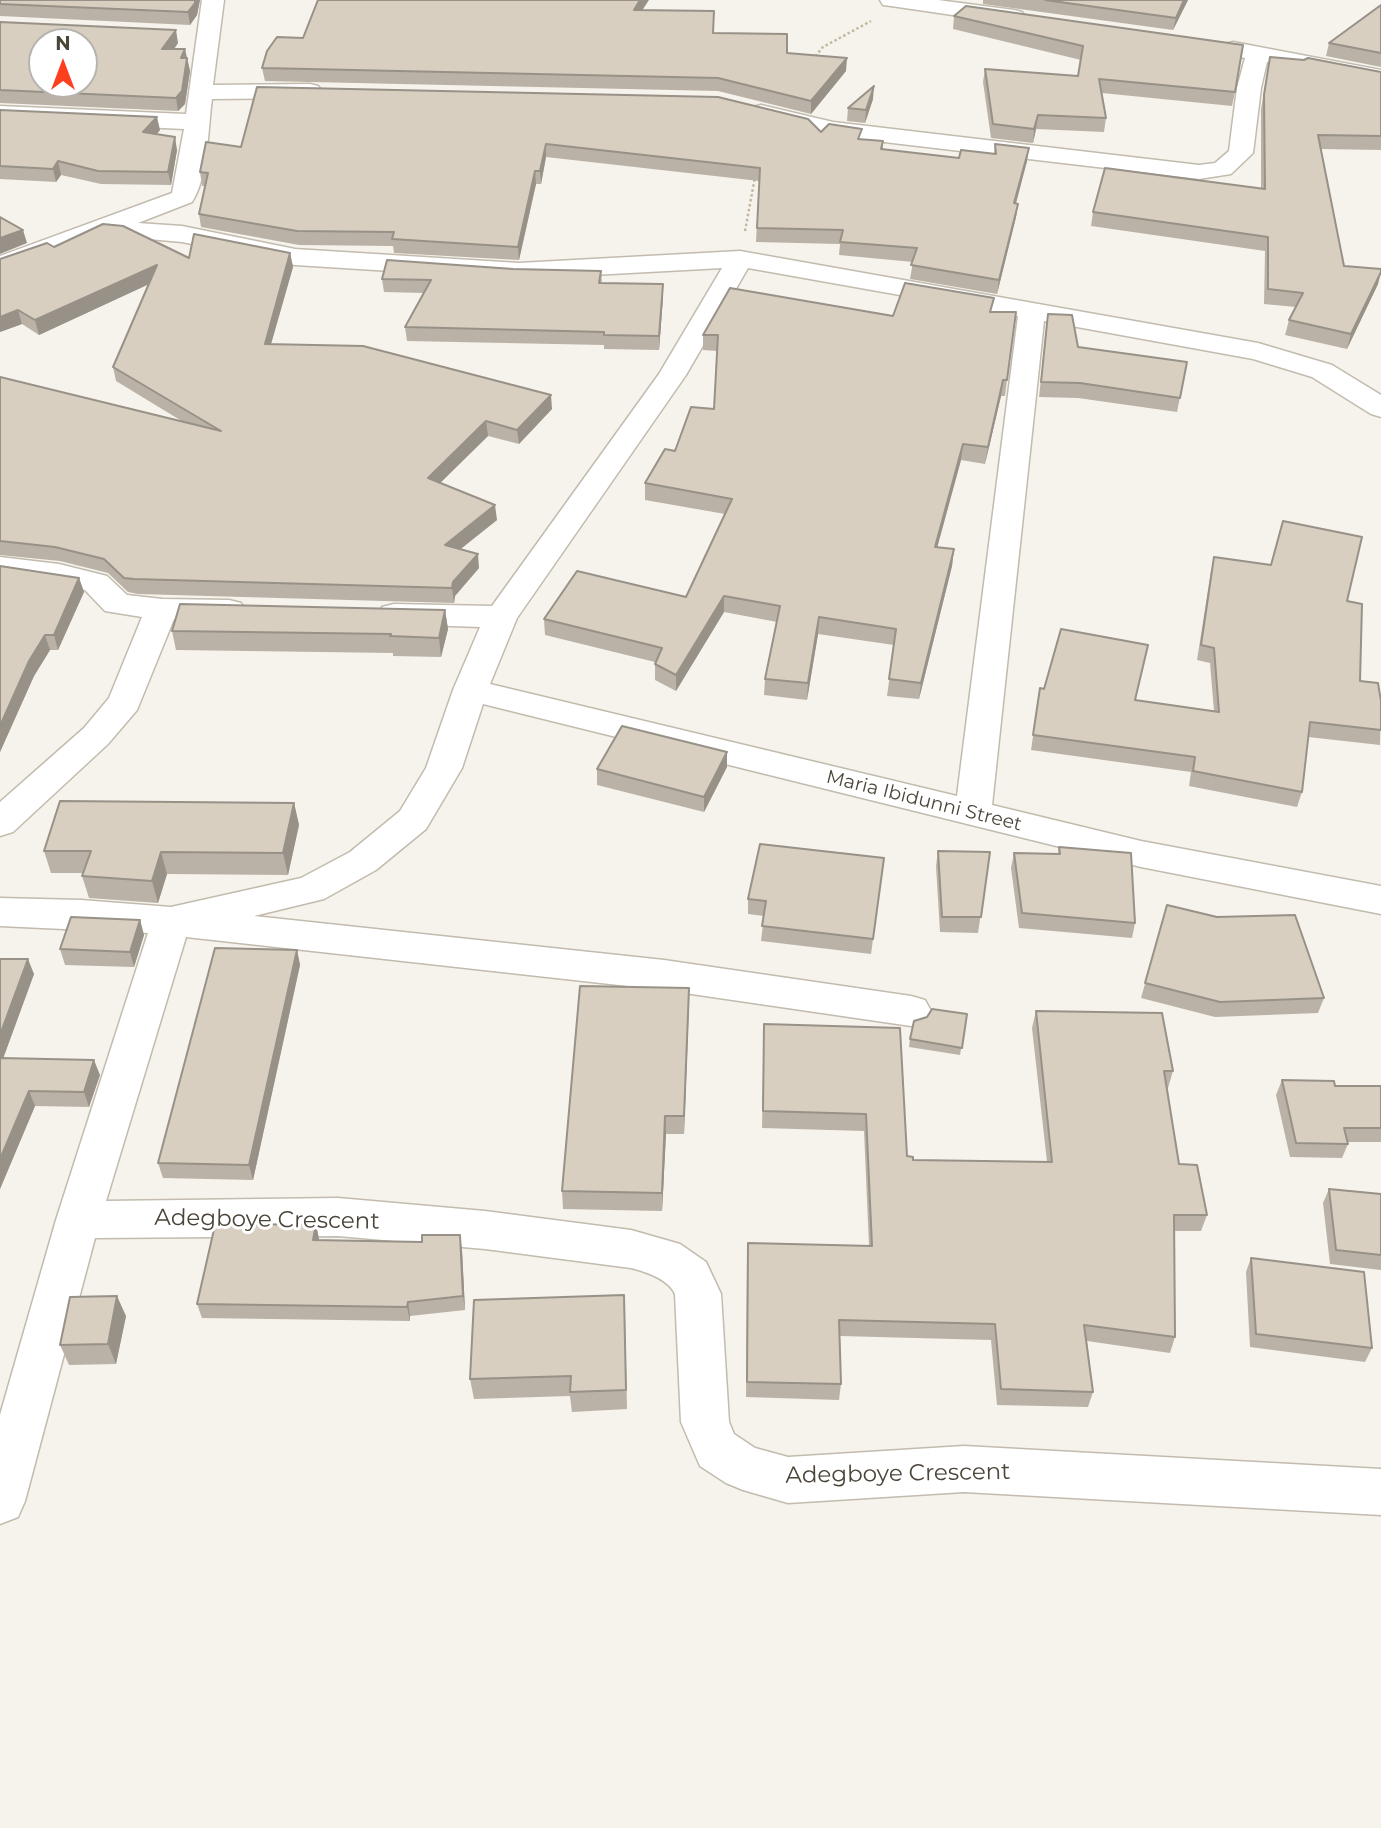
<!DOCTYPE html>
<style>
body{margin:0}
#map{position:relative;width:1381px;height:1828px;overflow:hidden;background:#f6f3ec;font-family:Montserrat,sans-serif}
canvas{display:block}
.north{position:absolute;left:28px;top:28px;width:70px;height:70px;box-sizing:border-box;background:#fff;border:2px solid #b7b4b0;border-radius:50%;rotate:0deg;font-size:19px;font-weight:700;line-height:28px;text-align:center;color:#4b4439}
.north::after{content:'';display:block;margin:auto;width:24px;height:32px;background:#fc3f1d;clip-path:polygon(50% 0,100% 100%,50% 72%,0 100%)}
</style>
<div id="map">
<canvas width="1381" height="1828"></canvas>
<div class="north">N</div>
</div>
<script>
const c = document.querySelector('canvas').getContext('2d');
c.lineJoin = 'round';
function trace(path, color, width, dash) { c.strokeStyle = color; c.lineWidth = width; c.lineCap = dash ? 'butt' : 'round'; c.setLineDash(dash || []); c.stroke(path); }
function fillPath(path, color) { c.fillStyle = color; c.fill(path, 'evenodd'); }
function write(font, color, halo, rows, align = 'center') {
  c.font = font + ' Montserrat,sans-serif'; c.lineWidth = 6; c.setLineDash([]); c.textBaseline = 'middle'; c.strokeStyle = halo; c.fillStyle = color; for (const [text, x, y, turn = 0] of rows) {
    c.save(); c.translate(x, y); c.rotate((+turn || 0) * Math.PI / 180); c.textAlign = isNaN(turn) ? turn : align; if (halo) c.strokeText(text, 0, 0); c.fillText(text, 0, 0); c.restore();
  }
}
const minor = new Path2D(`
 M202,0H224L213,85L310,84L318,86L322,91L318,96L310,98L212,99C208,127 208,179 192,202L138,223L182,226L295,249L519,263L740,251L1258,343L1332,365L1381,395V417L1371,414L1312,377L1253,359L1044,321L992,805L1141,841L1381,886V914L1141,867L483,704L462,768L426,829L376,870L324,899L254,916L664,960L911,996L925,1000L931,1011L925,1022L911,1026L664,990L186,937L106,1201L338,1198L485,1211L631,1230L680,1244L706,1262L721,1294L729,1422L734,1434L755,1448L788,1457L964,1446L1381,1469V1515L964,1492L788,1503L743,1490L726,1483L700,1466L681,1422L675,1294C668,1279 647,1272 631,1268L485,1249L338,1236L95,1238L25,1501L18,1517L0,1524V1415L56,1220L148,933L0,926V898L81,900L171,907L301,878L350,852L400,811L426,768L453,690L480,627L394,624L382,621L378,614L382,607L394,604L492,606L659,374L722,268L519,279L295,265L182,242L104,235L0,273V256L172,193L184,129L0,120V106L186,114ZM748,268L1018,316L957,796L490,684L517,618L686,375Z
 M880,0H938L1014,10L1022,12L1025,17L1022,22L1014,24L891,6L883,5Z
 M1233,42L1381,70V84L1267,62L1261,88L1253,153L1231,174L1199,179L833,136L753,117L749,112L753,107L761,105L833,122L1199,165L1215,163L1229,151L1237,88L1245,58L1225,54L1222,49L1225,44Z
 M0,557L59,564L107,576L127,595L162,599L229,600L241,603L245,610L241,617L229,620L174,619L137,710L108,744L13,832L0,836V802L84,728L109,698L142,617L105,611L85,590L59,584L0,577Z`);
trace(minor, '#c2bbae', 3);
trace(new Path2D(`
 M812,60L823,47L871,21
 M745,231L755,177`), '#c4b79f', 2.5, [2.5, 2.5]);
fillPath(minor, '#fff');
fillPath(new Path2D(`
 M0,0H200L197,15L190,25L0,16Z
 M983,0H1188L1173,30L983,4Z
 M1381,5V67L1326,56L1329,43Z
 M966,6L1235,92L1232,106L1102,93L1106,118L1104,132L1036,129L1033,143L991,138L983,82L985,69L1078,76L1081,60L953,29L954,16Z
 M642,10L713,33L787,53L846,71L811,114L718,91L265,81L262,68Z
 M0,22L178,43L174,49L187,58L190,71L185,104L178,111L0,103Z
 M1270,57L1381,72V150L1321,149L1344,266L1378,284L1347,349L1285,335L1289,320L1296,307L1264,304L1265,251L1091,226L1093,212L1261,189V109Z
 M873,99L865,123L847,121L848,108Z
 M0,110L160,130L157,134L177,150L171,185L101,184L61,175L56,182L0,179Z
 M821,132L862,139L883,141V150L959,158L994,154L995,144L1027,161L1016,204H1018L1016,217L997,294L910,279L913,262L839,255L840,244L756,242L759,181L546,157L541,184H536L519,260L394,253L393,246L299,245L201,227L199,214L205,186H202L200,172L241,147Z
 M54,247L189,258L290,253L293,267L271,344L552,409L519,444L488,436L440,483L497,520L460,549L479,568L455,596L454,603L138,594L128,592L108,573L60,561L0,555V377L185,423L116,381L113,367L149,284L39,335L22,324L0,332V259Z
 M513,269L601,271L602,283L663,284V297L659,350L604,349V345L407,341L405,327L424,293L384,292L382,279Z
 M992,312L1007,380L1005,396H1001L985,464L961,460L937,547L954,549L952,566L919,699L887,696L894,645L818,634L807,700L764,695L765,679L777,622L724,612L676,691L655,680V662L545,635L544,619L686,597L725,514L645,500V483L714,409L717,351L703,350V335L893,316Z
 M1048,314L1078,347L1187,362L1177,412L1078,398L1039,397Z
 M1214,557L1347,601L1360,681L1381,701L1380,745L1308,737L1302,792L1297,807L1189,786L1191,772L1031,750L1040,688L1214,711L1210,663L1197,660L1211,571Z
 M0,566L79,578L84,592L58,650H50L34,676L0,752Z
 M445,610L448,629L441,657L393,656V653L176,650L172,631Z
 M727,767L704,812L597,785V769Z
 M294,803L299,825L288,875L167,874L158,903L89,898L82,876L83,873H51L44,851Z
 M1059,847L1135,923L1132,938L1019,928L1011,868L1014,853L1058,854Z
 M938,851L990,852L978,933L940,932L936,866Z
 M882,873L871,954L761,941L764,916L748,914V899Z
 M1167,905L1324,998L1318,1013L1215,1017L1141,998Z
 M140,920L144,935L134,967L65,965L60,949Z
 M297,950L300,965L253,1180L163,1178L158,1163Z
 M0,959L34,974L3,1058L100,1075L89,1107L35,1106L0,1189Z
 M689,988L684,1134H666L662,1211L563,1209L562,1191Z
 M1036,1011L1173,1071L1168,1088H1167L1179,1164L1207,1215L1201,1231H1174L1175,1337L1170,1353L1087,1341L1093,1392L1088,1407L997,1405L991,1340L840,1336L841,1384L839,1400L746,1397L747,1259L869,1246L864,1131L762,1128L764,1024L900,1028L907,1156L913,1160L1047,1162L1032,1028Z
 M967,1014L960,1055L909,1047L910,1039Z
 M1282,1080L1335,1086H1381V1142H1348V1144L1342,1158L1290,1157L1276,1095Z
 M1329,1189L1381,1194V1270L1330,1264L1323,1203Z
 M316,1224L319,1240L462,1250L465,1310L410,1316V1321L202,1318L197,1304Z
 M1251,1258L1372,1348L1365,1362L1250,1347L1246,1272Z
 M126,1316L116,1364L69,1365L60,1345Z
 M625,1316L627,1409L572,1412L570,1396L474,1399L470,1379Z`), '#bab2a6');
fillPath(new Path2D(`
 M195,0H200L197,15L190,25L188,12Z
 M640,0H649L634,23V10Z
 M1184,0H1188L1173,30L1176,18Z
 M176,30L178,43L165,62L162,49Z
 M185,49L190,71L185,104L178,111L176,98L181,58Z
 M847,58L846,71L811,114V101Z
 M874,86L873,99L865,123L866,110Z
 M1038,115L1036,129L1033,143L1034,129Z
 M157,117L160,130L146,145L143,132Z
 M175,137L177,150L171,185L168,172Z
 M546,144V157L541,184L540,171Z
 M1029,148L1027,161L1012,217L1014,203Z
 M58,161L61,175L56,182L53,169Z
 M535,171L536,184L519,260L518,247Z
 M1018,204L1016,217L997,294L999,280Z
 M23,230L27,243L0,254V238Z
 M290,253L293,267L267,358L265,344Z
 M157,265L160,279L39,335L35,320Z
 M1381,272L1378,284L1347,349L1351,334Z
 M663,284V297L659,350V336Z
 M18,310L22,324L0,332V317Z
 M1003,380L1001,396L985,464L988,447Z
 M551,395L552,409L519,444L517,430Z
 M486,421L488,436L430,493L428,478Z
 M963,444L961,460L933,563L935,547Z
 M495,505L497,520L447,560L445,545Z
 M954,549L952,566L919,699L921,683Z
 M478,554L479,568L455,596L454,603L452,588L453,582Z
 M79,578L84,592L58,650L54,635Z
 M724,596V612L676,691V675Z
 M445,610L448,629L441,657L439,638Z
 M819,617L818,634L807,700L808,683Z
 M45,635L50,650L34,676L0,752V726L29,661Z
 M727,752V767L704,812V797Z
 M294,803L299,825L288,875L283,853Z
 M161,852L167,874L158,903L152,881Z
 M140,920L144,935L134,967L130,952Z
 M297,950L300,965L253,1180L249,1165Z
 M28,959L34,974L0,1067V1035Z
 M689,988V1006L684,1134V1116Z
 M94,1060L100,1075L89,1107L84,1092Z
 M29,1091L35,1106L0,1189V1159Z
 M665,1116L666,1134L662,1211V1193Z
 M316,1224L319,1239L316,1254L313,1240Z
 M460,1235L462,1250L465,1310L463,1296Z
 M117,1296L126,1316L116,1364L108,1344Z
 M408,1302L410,1316V1321L407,1307Z`), '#979187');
const building = new Path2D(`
 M0,0H195V3L188,12L0,4Z
 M318,0H640L634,10L714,11L713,33L787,34V53L847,58L811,101L718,78L262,68L267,51L277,37L303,38Z
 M1045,0H1184L1176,18Z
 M1381,5V53L1329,43Z
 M966,6L1243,45L1235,92L1099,79L1106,118L1038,115L1034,129L993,124L985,69L1078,76L1083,46L954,16Z
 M0,22L176,30L162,49H185L181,58H187L182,91L176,98L0,90ZM42,42H84V84H42Z
 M1270,57L1304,60L1308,58L1381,72V136L1318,135L1344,266L1381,269V272L1351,334L1289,320L1303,293L1268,289V237L1093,212L1105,168L1265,189L1264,95Z
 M874,86L866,110L848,108Z
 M257,87L718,97L808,119L821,132L829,124L862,129L858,139L883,141L881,149L959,158L961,150L996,154L995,144L1029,148L1014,203L1018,204L999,280L911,265L917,248L840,242L843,230L757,228L760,168L546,144L540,171H535L518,247L392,239L394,232L297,231L199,214L208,173L200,172L206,142L241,147Z
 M0,110L157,117L143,132L175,137L168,172L98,171L58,161L53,169L0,166Z
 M0,217L23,230L0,238Z
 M103,224L123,226L189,258L194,234L290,253L265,344L363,346L551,395L517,430L486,421L428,478L495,505L445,545L478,554L453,582L452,588L134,579L124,578L104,559L55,547L0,541V377L221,431L113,367L157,265L35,320L18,310L0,317V259L47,243L54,247Z
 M387,260L513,269L601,271L599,283L663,284L659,336L604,335V332L405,327L431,280L382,279Z
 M905,283L994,298L990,312H1016L1007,380H1003L988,447L963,444L935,547L954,549L921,683L889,679L896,629L819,617L808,683L765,679L780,606L724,596L676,675L655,664L662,648L544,619L577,571L686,597L732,499L645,483L665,449L675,451L691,407L714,409L718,335H703L730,288L893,316Z
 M1048,314L1072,315L1078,347L1187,362L1180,398L1080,383L1041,382Z
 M1283,521L1362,537L1347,601L1362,604L1360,681L1378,683L1381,701V730L1310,722L1302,792L1193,771L1195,757L1033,735L1040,688L1044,689L1061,629L1148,645L1135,700L1219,712L1214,648L1201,645L1214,557L1271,565Z
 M0,566L79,578L54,635H45L29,661L0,726Z
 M180,604L445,610L439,638L390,636L391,634L172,631Z
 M622,726L727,752L704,797L597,769Z
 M60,801L294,803L283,853L161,852L152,881L82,876L91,851H44Z
 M760,844L884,858L873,939L762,926L766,901L748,899Z
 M1059,847L1131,853L1135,923L1022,913L1014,853L1060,854Z
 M938,851L990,852L981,917H942Z
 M1167,905L1217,917L1295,915L1324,998L1220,1002L1145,983Z
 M71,917L140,920L130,952L60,949Z
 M215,948L297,950L249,1165L158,1163Z
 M0,959H28L0,1035Z
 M580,986L689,988L684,1116H665L662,1193L562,1191Z
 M932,1009L967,1014L962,1048L910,1039L914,1021L927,1017Z
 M1036,1011L1162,1013L1173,1071H1164L1179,1164L1197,1165L1207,1215H1174L1175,1337L1084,1325L1093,1392L1001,1389L995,1324L839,1320L841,1384L747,1382L748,1243L872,1246L866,1114L763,1111L764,1024L900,1028L907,1156L913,1157V1160L1052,1162Z
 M0,1058L94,1060L84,1092L29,1091L0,1159Z
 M1282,1080L1334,1081L1335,1086H1381V1128H1344L1348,1144L1296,1143Z
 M1329,1189L1381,1194V1255L1336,1250Z
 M316,1224L313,1240L422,1242V1235H460L463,1296L408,1302L407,1307L197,1304L215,1225Z
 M1251,1258L1364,1272L1372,1348L1256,1334Z
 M624,1295L626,1390L570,1392L571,1376L470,1379L474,1300Z
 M117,1296L108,1344L60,1345L70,1297Z`);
fillPath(building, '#d8cfc1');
trace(building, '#979187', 2);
write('19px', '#4b4439', '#fff', [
 ["Maria Ibidunni Street",924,801,14]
]);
write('23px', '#4b4439', '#fff', [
 ["Adegboye Crescent",267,1220,1],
 ["Adegboye Crescent",898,1474,-1]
]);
</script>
